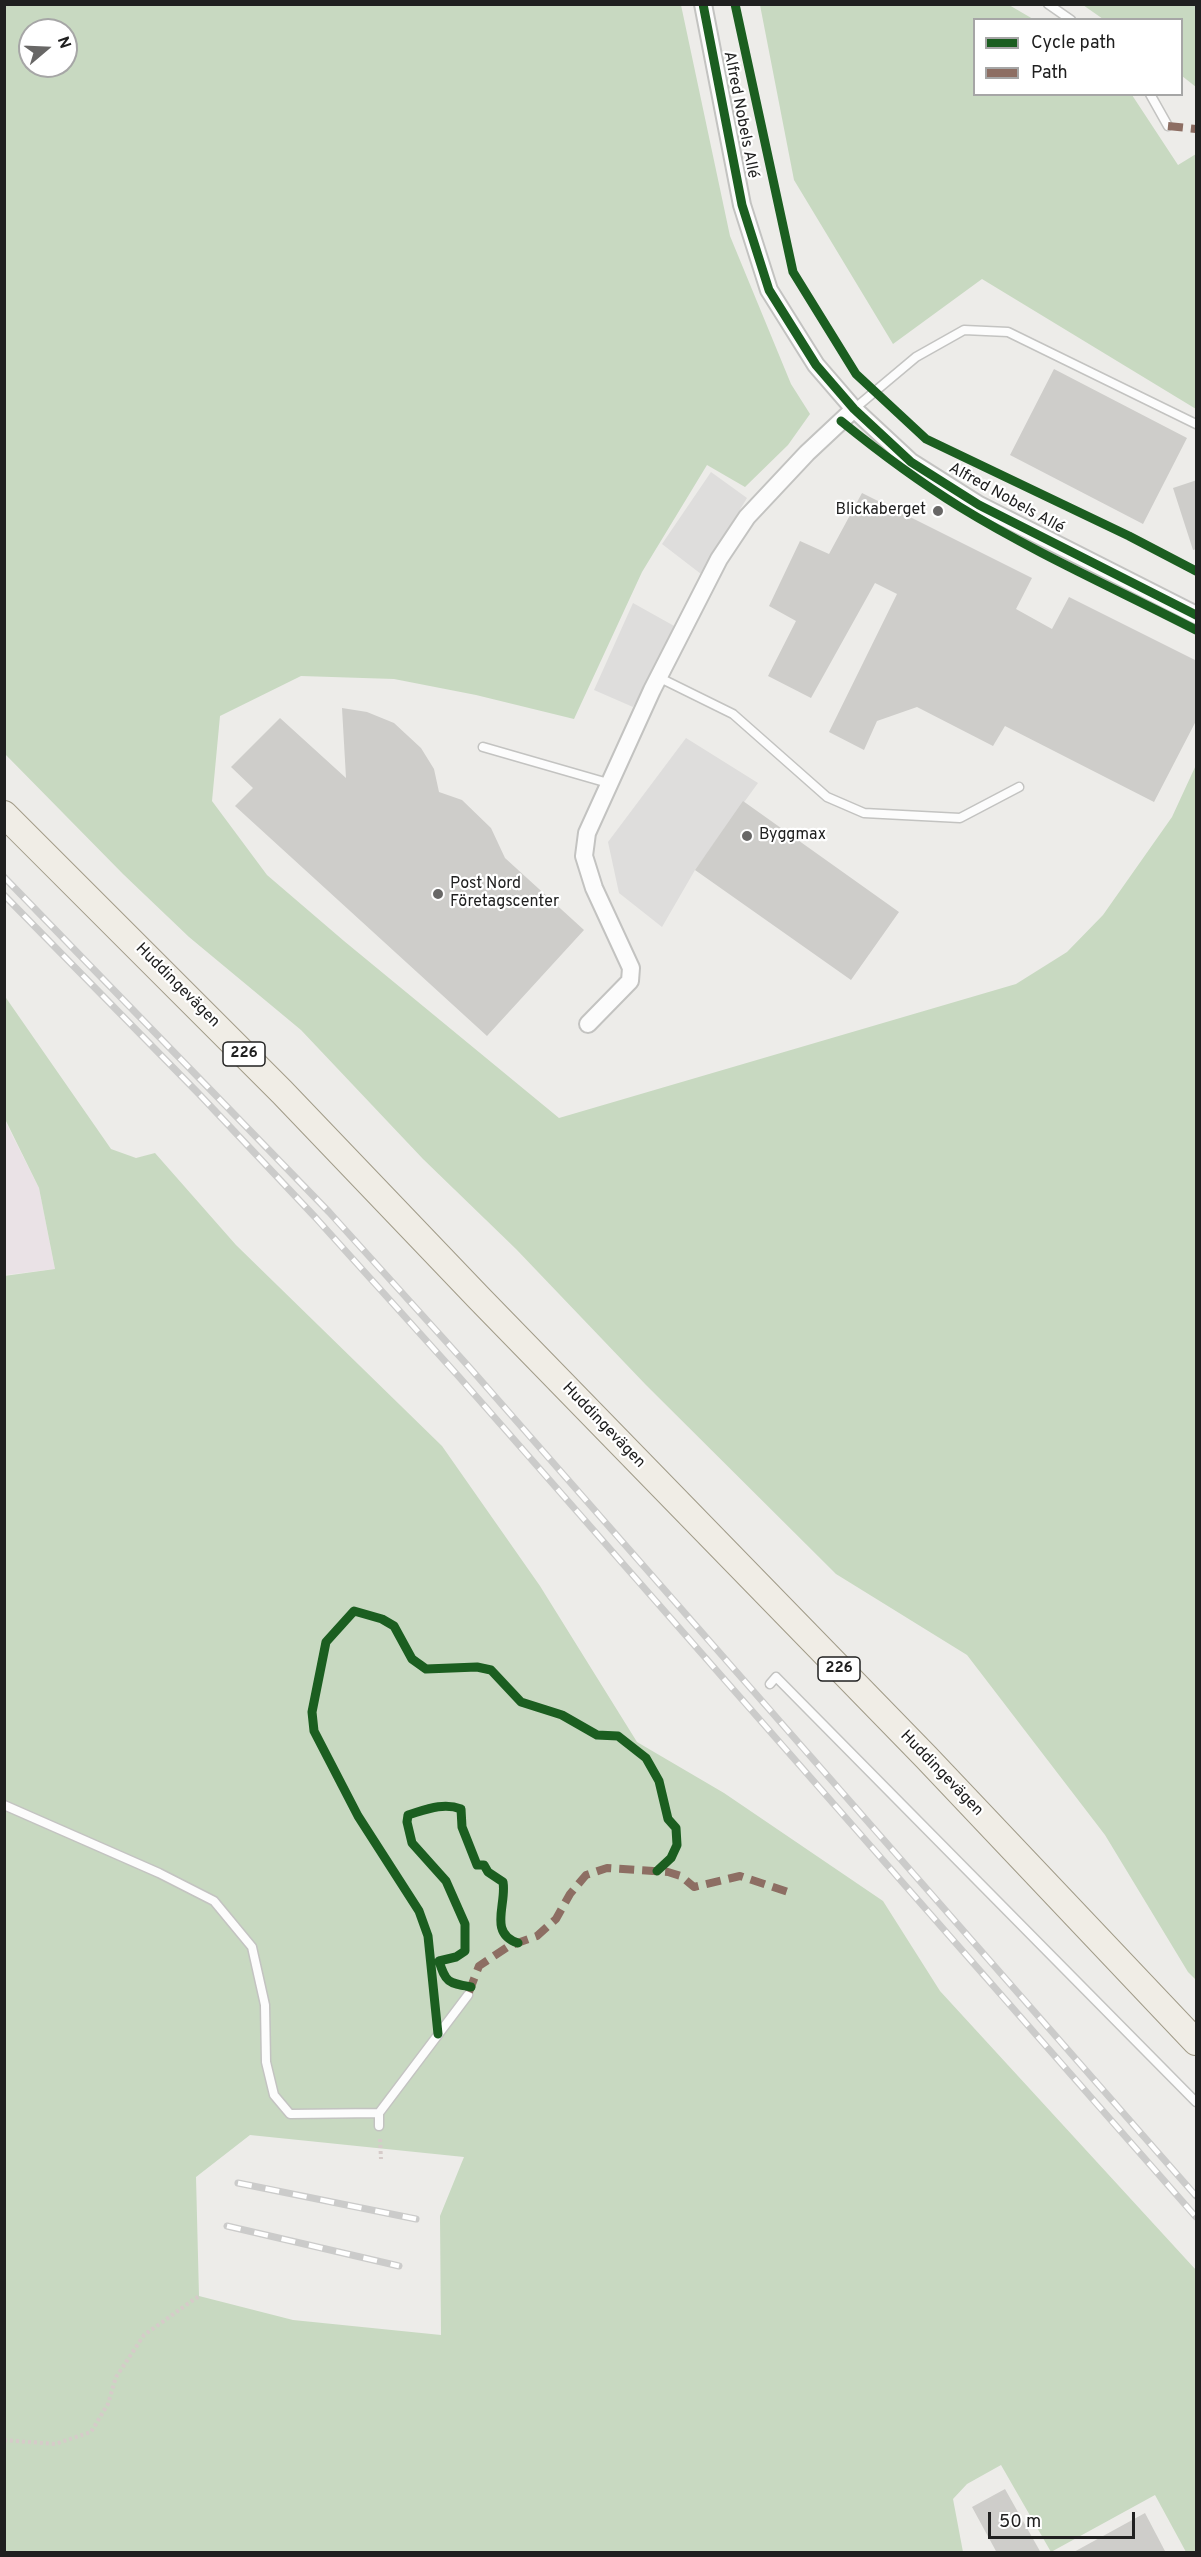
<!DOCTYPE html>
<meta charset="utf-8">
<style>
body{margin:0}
#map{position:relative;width:1201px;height:2557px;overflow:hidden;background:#edece9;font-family:Overpass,sans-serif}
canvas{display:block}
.frame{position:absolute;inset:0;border:6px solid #202020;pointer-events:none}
.legend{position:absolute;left:973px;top:18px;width:210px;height:78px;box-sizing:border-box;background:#fff;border:2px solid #a6a6a6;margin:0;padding:8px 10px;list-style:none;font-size:18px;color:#202020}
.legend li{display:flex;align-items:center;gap:12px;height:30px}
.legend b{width:30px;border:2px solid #a6a6a6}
.north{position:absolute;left:18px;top:18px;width:60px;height:60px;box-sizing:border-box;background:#fff;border:2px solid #a6a6a6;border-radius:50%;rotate:71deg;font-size:16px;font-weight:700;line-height:24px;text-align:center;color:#202020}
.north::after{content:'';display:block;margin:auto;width:21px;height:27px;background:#686766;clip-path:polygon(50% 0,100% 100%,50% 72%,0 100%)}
.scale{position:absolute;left:988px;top:2512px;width:147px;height:27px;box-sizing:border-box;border:3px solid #202020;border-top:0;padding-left:8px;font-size:18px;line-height:21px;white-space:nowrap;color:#202020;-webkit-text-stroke:4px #fff;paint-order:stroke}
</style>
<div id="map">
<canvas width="1201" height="2557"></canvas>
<div class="frame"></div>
<ul class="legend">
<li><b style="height:8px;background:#1b5e20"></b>Cycle path</li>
<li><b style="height:8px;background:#8d6e63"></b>Path</li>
</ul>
<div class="north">N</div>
<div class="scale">50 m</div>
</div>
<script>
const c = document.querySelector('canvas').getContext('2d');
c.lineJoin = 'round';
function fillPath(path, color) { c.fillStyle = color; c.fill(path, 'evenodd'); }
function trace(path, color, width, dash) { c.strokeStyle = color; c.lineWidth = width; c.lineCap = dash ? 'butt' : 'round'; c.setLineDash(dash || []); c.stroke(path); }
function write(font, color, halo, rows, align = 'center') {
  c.font = font + ' Overpass,sans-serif'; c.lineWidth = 4.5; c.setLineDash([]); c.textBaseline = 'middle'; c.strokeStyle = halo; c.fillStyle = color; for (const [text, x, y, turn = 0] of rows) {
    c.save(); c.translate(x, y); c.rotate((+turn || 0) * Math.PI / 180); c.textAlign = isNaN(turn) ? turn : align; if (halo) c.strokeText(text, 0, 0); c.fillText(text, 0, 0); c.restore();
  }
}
fillPath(new Path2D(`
 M4,1119L39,1188L55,1269L5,1275Z`), '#eae2e6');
fillPath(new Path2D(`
 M4,5H681L730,236L791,384L810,414L788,445L745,487L707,465L642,572L574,719L476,695L394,679L301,676L220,716L212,801L267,875L344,941L559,1118L1016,984L1067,952L1103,915L1172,817L1196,765V1980L1188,1972L1105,1835L967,1655L836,1574L646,1385L516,1249L423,1159L301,1030L189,937L123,874L5,754ZM30,30H66V66H30Z
 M760,5H1009L1033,19L974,20V94L1132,95L1178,165L1196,154V409L982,279L893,344L794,180Z
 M1083,5H1196V87L1182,76V20L1103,19Z
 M4,995L111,1149L136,1158L155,1153L236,1245L442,1446L540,1586L637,1742L724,1793L883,1901L940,1991L1196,2270V2552H1186L1155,2495L1051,2552L1001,2465L967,2484L953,2499L963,2552H5L4,1276L55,1269L39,1188L5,1119ZM250,2135L464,2157L440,2216L441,2335L293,2320L199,2296L196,2177Z`), '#c8d9c1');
fillPath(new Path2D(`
 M711,472L747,498L701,574L662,544Z
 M633,603L676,627L633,707L594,690Z
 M686,738L758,783L695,870L662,927L619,893L608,842Z`), '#dedddc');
fillPath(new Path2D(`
 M1054,369L1187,438L1143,524L1010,455Z
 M1197,480V549L1193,550L1173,488Z
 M862,493L1032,578L1016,609L1052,629L1069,597L1197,661V719L1154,802L1005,726L993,746L917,707L877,721L864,750L829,732L897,594L875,583L811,698L768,676L796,621L769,606L800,541L829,554Z
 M342,708L367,712L394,723L421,748L434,769L439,792L462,800L491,828L505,858L584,930L487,1036L235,806L253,788L231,767L280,718L346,778Z
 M743,801L899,912L851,980L695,870Z
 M1005,2489L1041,2553H997L972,2507Z
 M1145,2513L1166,2553H1072Z`), '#cecdca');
const lane = new Path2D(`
 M1048,4L1071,20
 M1150,94L1168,126
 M854,409L916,357L964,330L1008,332L1196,424
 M658,677L733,714L827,797L864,813L960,818L1019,787
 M483,747L608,783
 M770,1684L776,1677L1196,2102
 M4,1805L159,1873L214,1901L252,1947L265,2005L266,2062L274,2095L290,2114L379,2113L468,1995
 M379,2113V2126`);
const street = new Path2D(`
 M703,4L742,205L769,290L816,365L854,409L911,462L979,505L1196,615
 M588,1024L630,981L631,968L594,888L584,856L587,833L652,690L719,559L747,517L807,453L854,409`);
const primary = new Path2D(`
 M4,814L282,1092L479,1298L926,1757L1196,2042`);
trace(lane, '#c3c3c1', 11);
trace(street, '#c3c3c1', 20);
trace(primary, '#a19b88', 28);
trace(new Path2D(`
 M380,2139L381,2159
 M4,2440L55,2444L91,2432L108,2404L116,2377L144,2335L199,2296`), '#d6cbc9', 4, [3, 3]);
trace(lane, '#fcfcfc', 8);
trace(street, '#fcfcfc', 16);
trace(primary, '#f0ede6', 26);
const rail = new Path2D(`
 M4,877L329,1212L470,1368L1196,2196
 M4,895L199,1094L315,1217L460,1378L1196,2217
 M238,2183L416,2219
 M227,2226L399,2266`);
trace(rail, '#cbcbca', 7);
trace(rail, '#fff', 4.5, [14]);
trace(new Path2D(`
 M1168,126L1196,129
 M469,1992L479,1966L509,1946L537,1936L556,1919L570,1894L586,1875L607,1868L668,1872L681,1876L694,1887L740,1876L788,1892`), '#8d6e63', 8, [15, 8]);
trace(new Path2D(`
 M703,4L742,205L769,290L816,365L854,409L911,462L979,505L1196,615
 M735,4L793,272L856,374L926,439L1129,536L1196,571
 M841,421C879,452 918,481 960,507C1035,553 1118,590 1196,630
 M471,1987C448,1983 446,1983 439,1961L456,1957L465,1951V1924L446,1881L412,1843L407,1822L408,1815C425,1810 443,1802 461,1809L462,1827L477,1865H484L488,1872L503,1882C507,1904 488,1933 518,1943
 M438,2034L428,1936L419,1911L358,1816L314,1731L312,1712L326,1642L354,1611L382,1619L394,1626L412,1659L426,1669L477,1667L491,1670L521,1702L562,1715L597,1735L618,1736L646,1758L659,1781L668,1819L676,1828L677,1845L671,1858L657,1871`), '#1b5e20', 9);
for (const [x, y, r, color] of [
 [938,511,6,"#686766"],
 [747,836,6,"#686766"],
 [438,894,6,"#686766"]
]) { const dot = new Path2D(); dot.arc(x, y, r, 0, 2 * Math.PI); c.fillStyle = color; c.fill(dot); trace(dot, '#fff', 2); }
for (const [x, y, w] of [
 [244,1054,42],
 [839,1669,42]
]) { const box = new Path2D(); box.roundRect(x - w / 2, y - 12, w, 24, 4.5); c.fillStyle = '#fff'; c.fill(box); trace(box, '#202020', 1.5); }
write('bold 15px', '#202020', null, [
 ["226",244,1054],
 ["226",839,1669]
]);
write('16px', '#202020', '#fff', [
 ["Alfred Nobels Allé",740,115,79],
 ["Alfred Nobels Allé",1006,499,29],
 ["Huddingevägen",177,986,45],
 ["Huddingevägen",603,1426,46],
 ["Huddingevägen",941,1774,46]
]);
write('16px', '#202020', '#fff', [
 ["Blickaberget",926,511,"right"],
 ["Byggmax",759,836],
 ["Post Nord",450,885],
 ["Företagscenter",450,903]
], 'left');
</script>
